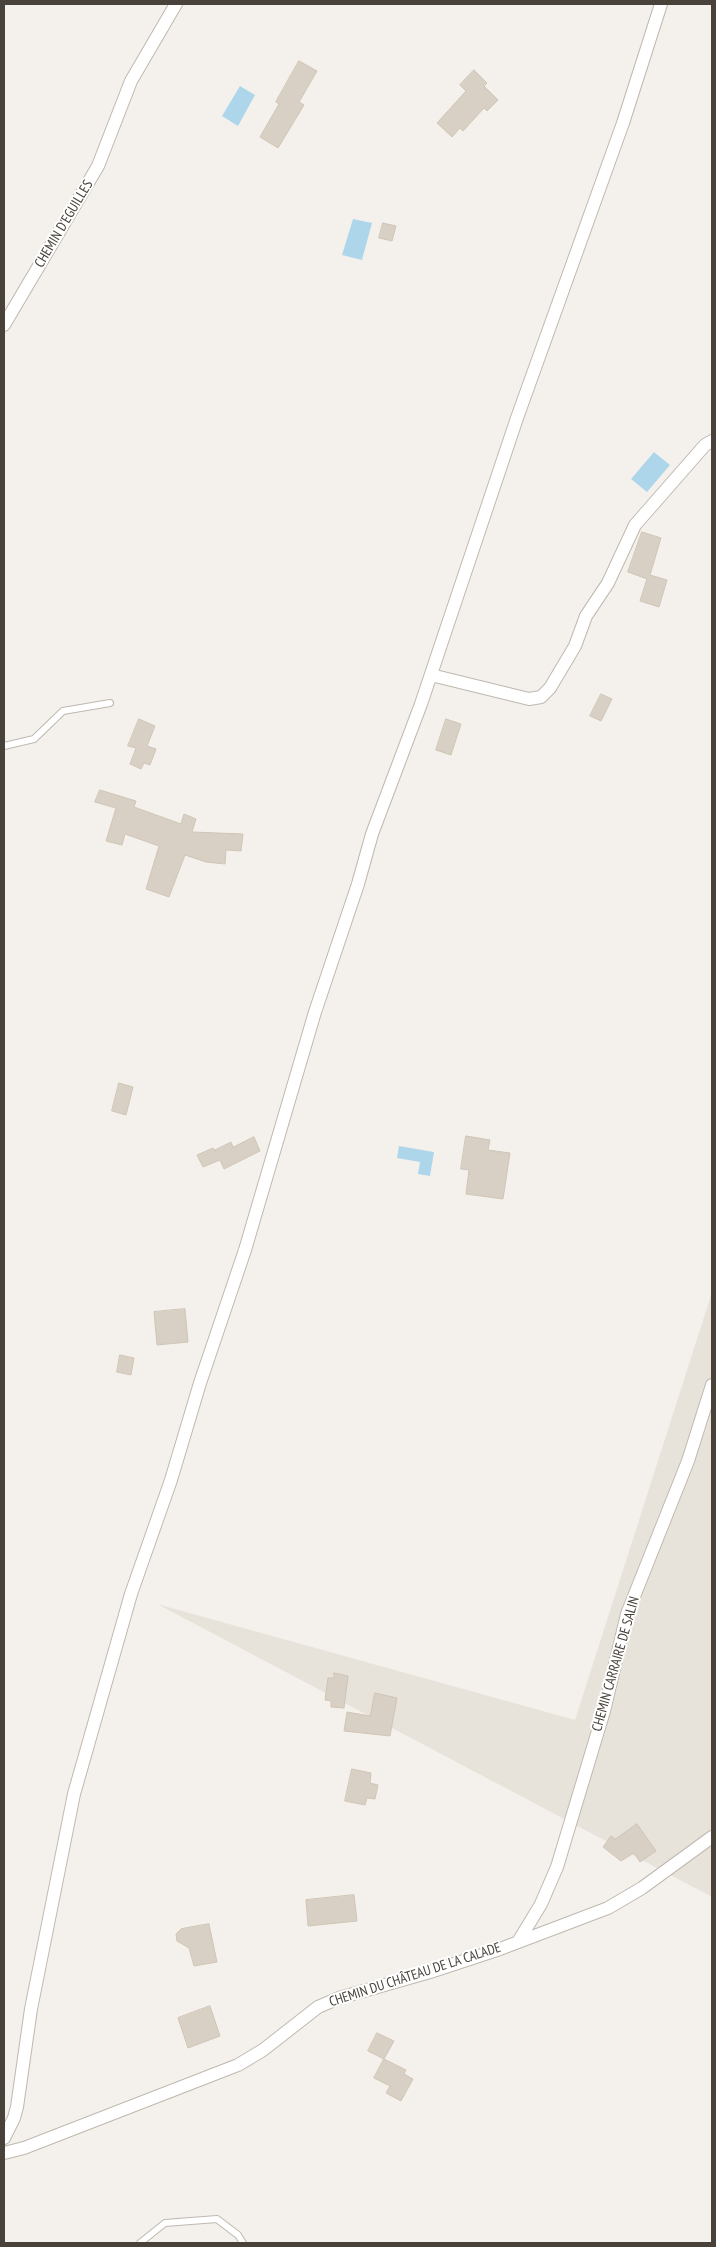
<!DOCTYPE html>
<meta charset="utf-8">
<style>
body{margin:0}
#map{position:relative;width:716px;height:2247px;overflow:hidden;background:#f4f1ec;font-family:"PT Sans Narrow",sans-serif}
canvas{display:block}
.frame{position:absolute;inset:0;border:5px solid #48423a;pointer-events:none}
</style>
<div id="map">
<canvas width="716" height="2247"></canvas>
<div class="frame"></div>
</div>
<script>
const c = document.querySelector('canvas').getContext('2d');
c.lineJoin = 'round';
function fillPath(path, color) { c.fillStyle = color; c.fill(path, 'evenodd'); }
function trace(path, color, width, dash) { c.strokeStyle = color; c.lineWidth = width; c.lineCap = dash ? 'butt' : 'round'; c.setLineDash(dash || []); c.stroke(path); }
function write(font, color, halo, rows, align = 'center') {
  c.font = font + ' "PT Sans Narrow",sans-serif'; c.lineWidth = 4; c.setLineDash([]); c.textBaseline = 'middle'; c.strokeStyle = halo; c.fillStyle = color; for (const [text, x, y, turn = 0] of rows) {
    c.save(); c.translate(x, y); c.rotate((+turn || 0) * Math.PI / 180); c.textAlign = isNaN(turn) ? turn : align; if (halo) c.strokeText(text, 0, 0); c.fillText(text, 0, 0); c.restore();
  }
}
fillPath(new Path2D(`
 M712,1292V1897L157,1604L575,1720Z`), '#e8e3da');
fillPath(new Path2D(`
 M240,86L255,95L238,126L222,116Z
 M353,219L372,223L362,260L342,255Z
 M654,452L670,465L647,492L631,479Z
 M399,1146L434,1152L430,1176L418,1174L420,1162L397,1158Z`), '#aed6eb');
const building = new Path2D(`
 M299,61L317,71L299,102L304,105L278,148L260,137L279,104L276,102Z
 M474,70L487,83L484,86L498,100L487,111L484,108L463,131L460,128L452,137L437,123L466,91L460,85Z
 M383,223L396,226L392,241L379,238Z
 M642,532L661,538L650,575L667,580L659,607L640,601L647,579L628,572Z
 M601,694L612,699L601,721L590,716Z
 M139,719L155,726L147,746L156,749L150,765L144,763L141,769L130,764L136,748L128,746Z
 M446,719L461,724L451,755L436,750Z
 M100,790L136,801L134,807L181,824L184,814L196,819L192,832L243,834L241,851L226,850L225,864L206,862L185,855L169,897L146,889L159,846L125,834L122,845L106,841L116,808L95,802Z
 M119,1083L133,1087L126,1115L112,1111Z
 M466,1136L490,1140L488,1150L510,1153L503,1199L466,1194L469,1170L461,1169Z
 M254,1137L260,1151L224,1169L220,1160L203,1167L197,1155L213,1148L216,1152L215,1150L231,1142L233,1147Z
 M185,1309L188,1342L157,1345L154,1312Z
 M120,1355L134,1358L131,1375L117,1372Z
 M334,1673L348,1676L344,1708L331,1707V1701L325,1700L328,1678H334Z
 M375,1693L397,1698L390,1736L344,1731L347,1712L370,1716Z
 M352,1769L371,1773L370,1783L378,1785L375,1799L367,1798L365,1805L345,1801Z
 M637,1824L656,1851L640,1862L634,1853L621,1861L603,1847L611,1836L615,1839Z
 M354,1895L357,1921L308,1926L306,1900Z
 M209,1924L217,1962L194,1966L189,1948L177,1941L176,1934L181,1929Z
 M210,2006L220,2036L188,2048L178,2018Z
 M377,2033L394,2041L384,2059L368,2051Z
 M384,2059L406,2070L404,2074L413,2079L401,2101L386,2093L390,2086L374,2078Z`);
fillPath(building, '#d8cfc5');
trace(building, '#d0c4b5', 1);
const lane = new Path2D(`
 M4,746L34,739L63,711L110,703
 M140,2243L165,2223L217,2219L238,2235L243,2243`);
const street = new Path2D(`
 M4,325L98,166L131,81L176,4
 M431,675L529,699L541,697L550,688L575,646L586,616L608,583L635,525L705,445L712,441
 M518,1942L541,1904L557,1867L604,1711L627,1614L688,1461L712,1385
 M4,2138L14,2118L17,2107L31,2009L74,1794L131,1594L171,1480L200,1383L245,1250L315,1012L358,884L372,834L421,704L517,418L623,123L661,4
 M4,2153L24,2148L238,2065L263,2050L318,2007L339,1998L430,1972L500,1949L608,1908L642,1888L712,1837`);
trace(lane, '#bfb8af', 8);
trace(street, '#bfb8af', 14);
trace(lane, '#fff', 6);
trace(street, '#fff', 12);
write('14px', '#48423a', '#fff', [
 ["CHEMIN D'EGUILLES",64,224,-59],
 ["CHEMIN CARRAIRE DE SALIN",616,1664,-74],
 ["CHEMIN DU CHÂTEAU DE LA CALADE",415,1975,-18]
]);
</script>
